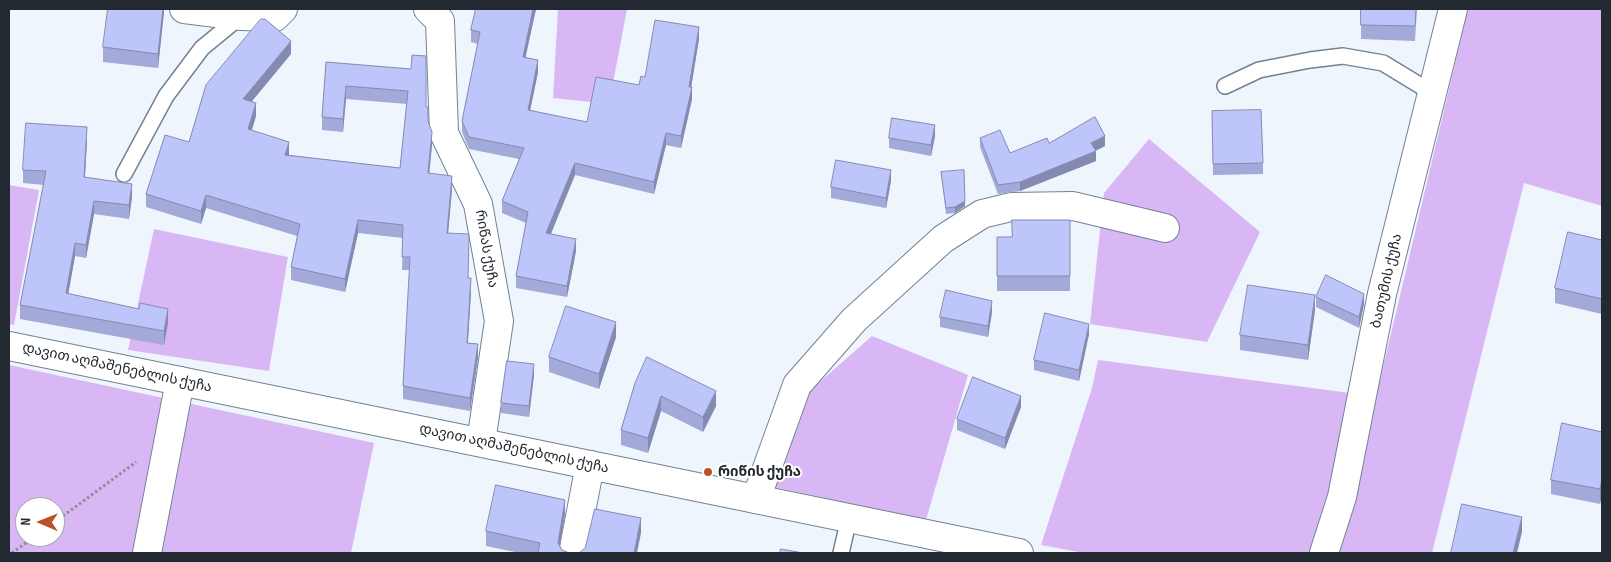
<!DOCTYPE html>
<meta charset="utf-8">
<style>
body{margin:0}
#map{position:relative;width:1611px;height:562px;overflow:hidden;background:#eef5fd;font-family:"Sofia Sans Condensed",sans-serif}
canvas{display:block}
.frame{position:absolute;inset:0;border:10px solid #222930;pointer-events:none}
.north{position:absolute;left:15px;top:497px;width:50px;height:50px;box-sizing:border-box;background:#fff;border:1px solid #a7a9ac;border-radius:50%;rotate:271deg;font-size:14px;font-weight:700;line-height:20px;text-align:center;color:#222930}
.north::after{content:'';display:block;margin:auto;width:18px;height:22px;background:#b95229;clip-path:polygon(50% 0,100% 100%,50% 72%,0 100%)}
</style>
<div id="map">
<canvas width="1611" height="562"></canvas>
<div class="frame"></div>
<div class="north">N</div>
</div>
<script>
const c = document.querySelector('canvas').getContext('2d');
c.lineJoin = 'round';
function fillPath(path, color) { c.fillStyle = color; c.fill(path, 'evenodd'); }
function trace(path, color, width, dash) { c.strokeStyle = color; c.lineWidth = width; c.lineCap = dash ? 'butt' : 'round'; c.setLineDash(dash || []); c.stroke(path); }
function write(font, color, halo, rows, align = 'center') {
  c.font = font + ' "Sofia Sans Condensed","Noto Sans Georgian",sans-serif'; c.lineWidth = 4; c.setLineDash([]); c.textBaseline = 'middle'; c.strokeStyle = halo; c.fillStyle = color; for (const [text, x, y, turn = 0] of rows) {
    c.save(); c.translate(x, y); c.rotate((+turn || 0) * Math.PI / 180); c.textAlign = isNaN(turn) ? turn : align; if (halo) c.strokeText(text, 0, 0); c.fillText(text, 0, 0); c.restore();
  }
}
fillPath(new Path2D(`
 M558,9H627L609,104L553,98Z
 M1468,9H1602V206L1524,183L1432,553H1339Z
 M1149,139L1260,232L1207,342L1090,324L1104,193Z
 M9,185L39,190L14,325L9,324Z
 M154,229L288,257L269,371L128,350Z
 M872,336L968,375L926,520L774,487L798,401Z
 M1098,360L1358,394L1313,553H1084L1041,545L1092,388Z
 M9,365L374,443L351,553H9ZM25,507H55V537H25Z`), '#d9b7f5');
const service = new Path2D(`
 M1225,86L1259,70L1310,60L1343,56L1383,63L1434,94
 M124,174L166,96L202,48L241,16
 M841,553L849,518`);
const minor = new Path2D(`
 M184,9L241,16L275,17L283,9
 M428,9L440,21L444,133L478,204L499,321L481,442
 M756,499L797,385L854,320L943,239L982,214L1011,207L1073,206L1165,228
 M147,553L180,381
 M573,553L590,465
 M1324,553L1342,497L1382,294L1453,9`);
const tertiary = new Path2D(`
 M9,346L1019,553`);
trace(service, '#728393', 18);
trace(minor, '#728393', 30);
trace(tertiary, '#728393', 30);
trace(new Path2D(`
 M55,522L136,462
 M12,553L34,537`), '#888f96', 3, [2.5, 2.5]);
trace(service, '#fff', 15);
trace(minor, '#fff', 28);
trace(tertiary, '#fff', 28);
fillPath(new Path2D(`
 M164,9L158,68L103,62V47Z
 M476,9H536L525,58L538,72L530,110L587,122L639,85L645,77L699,39L691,87L692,99L681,148L666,145L654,194L575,175L551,234L576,251L567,297L516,288V276L526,223L502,213V201L519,159L469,149L462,132V121L478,44L471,42V30Z
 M1361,9H1417L1415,41L1361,39Z
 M291,54L252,101L256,116L252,130L289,155L400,168L407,104L346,99L343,132L322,130V117L326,62L411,69L426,107L428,121L432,145L429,173L452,189L448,233L468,278L471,291L468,343L478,357L470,411L403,399V386L410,270H402L403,238L358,233L345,292L291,280V267L297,236L206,208L201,224L146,207V194L189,142Z
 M1212,111L1263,163V174L1213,175Z
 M935,136L931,156L889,148V138Z
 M980,138L1010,153L1049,143L1105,146L1095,151L1096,161L1020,191L998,194L980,147Z
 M87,140L85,178L132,197L129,219L94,214L86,258L75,256L68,294L168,323L164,345L20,319V305L44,185L23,183V170Z
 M941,172L965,206L955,213L946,214Z
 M891,181L886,208L831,198V187Z
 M1070,220V291H997V237H1012Z
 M1602,240V314L1555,303V288Z
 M1316,297L1364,304L1359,328L1316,307Z
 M1315,310L1308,360L1240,350V335Z
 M992,312L988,337L940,327V317Z
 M1089,334L1079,381L1034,370V360Z
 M616,337L599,389L549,372V357Z
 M534,375L529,417L501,413V403Z
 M635,383L716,406L703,432L661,411L648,453L621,445V430Z
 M1021,407L1005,449L957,430V419Z
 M1602,432V494L1600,504L1551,494V480Z
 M565,514L560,546L562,550L569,553H520L486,546V531Z`), '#a3a9d8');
fillPath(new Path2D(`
 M163,9H164V13L158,68V54Z
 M533,9H536L523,69V57Z
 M699,27V39L690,94L692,87V99L681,148V136Z
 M291,41V54L243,112V99Z
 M538,60V72L528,121V110Z
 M346,86V99L343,132V119Z
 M256,103V116L248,142V129Z
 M935,125V136L931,156V145Z
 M87,127V140L84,191V177Z
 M432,132V145L428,186V173Z
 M666,133V145L654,194V182Z
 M1105,136V146L1091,153V143Z
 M289,142V155H285Z
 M1096,151V161L1020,191V182Z
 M575,163V175L546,245V233Z
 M891,170V181L886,208V198Z
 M452,176V189L447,246V233Z
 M132,184V197L129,219V205Z
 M206,195V208L201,224V211Z
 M94,201V214L86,258V245Z
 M965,201V206L955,213V207Z
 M358,220V233L345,292V279Z
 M576,239V251L567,297V286Z
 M75,243V256L66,307V293Z
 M471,278V291L467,356V343Z
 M1364,294V304L1359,328V317Z
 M1315,295V310L1308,360V345Z
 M992,301V312L988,337V326Z
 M168,309V323L164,345V331Z
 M616,322V337L599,389V374Z
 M1089,324V334L1079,381V370Z
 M478,344V357L470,411V398Z
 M534,364V375L529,417V406Z
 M716,391V406L703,432V417Z
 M661,396V411L648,453V438Z
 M1021,396V407L1005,449V438Z
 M1602,479V494L1600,504V489Z
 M565,500V514L559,553L558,543Z
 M1522,517V532L1517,553H1513Z
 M641,518V533L637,553H634Z`), '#858ab0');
const building = new Path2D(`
 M108,9H163L158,54L103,47Z
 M476,9H533L523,57L538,60L528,110L587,122L596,77L639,85L641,76L645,77L655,20L699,27L689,87H692L681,136L666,133L654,182L575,163L546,233L576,239L567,286L516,276L528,212L502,201L524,148L469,137L462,121L480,32L471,30Z
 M1361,9H1416L1415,26L1361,25Z
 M261,19H265L291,41L243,99L256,103L248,129L289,142L285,155L400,168L408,91L346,86L343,119L322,117L326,62L411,69L412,55L426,56V107H428V121L432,132L428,173L452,176L447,233L469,234L468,278H471L467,343L478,344L470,398L403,386L410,257H402L403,225L358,220L345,279L291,267L300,224L206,195L201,211L146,194L165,135L189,142L206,85Z
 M1261,110L1263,163L1213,164L1212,111Z
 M1095,117L1105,136L1091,143L1096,151L1020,182L998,185L980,138L1000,130L1010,153L1047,138L1049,143Z
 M892,118L935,125L931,145L889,138Z
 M26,123L87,127L84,177L132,184L129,205L94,201L86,245L75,243L66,293L139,309L140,303L168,309L164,331L20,305L46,171L23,170Z
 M836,160L891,170L886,198L831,187Z
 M964,170L965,201L955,207L946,208L941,172Z
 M1012,220H1070V276H997V237H1012Z
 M1568,232L1602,240V299L1555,288Z
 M1326,275L1364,294L1359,317L1316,297Z
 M1248,285L1315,295L1308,345L1240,335Z
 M946,290L992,301L988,326L940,317Z
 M566,306L616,322L599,374L549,357Z
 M1045,313L1089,324L1079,370L1034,360Z
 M647,357L716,391L703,417L661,396L648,438L621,430L635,383Z
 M507,361L534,364L529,406L501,403Z
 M973,377L1021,396L1005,438L957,419Z
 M1562,423L1602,432V479L1600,489L1551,480Z
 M496,485L565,500L558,543L562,550L569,553H538L540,543L486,531Z
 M1462,504L1522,517L1513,553H1451Z
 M595,509L641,518L634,553H573H579L585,548Z
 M781,549L803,553H780Z`);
fillPath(building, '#bec5fb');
trace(building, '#858ab0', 1);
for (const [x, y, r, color] of [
 [708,472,5,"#b95229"]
]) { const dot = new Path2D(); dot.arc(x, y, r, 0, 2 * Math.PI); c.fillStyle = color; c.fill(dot); trace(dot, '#fff', 2); }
write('14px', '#222930', '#fff', [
 ["რიწას ქუჩა",486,249,80],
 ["ბათუმის ქუჩა",1387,281,-77],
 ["დავით აღმაშენებლის ქუჩა",117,368,12],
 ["დავით აღმაშენებლის ქუჩა",514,449,12]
]);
write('bold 14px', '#222930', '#fff', [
 ["რიწის ქუჩა",718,472]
], 'left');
</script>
